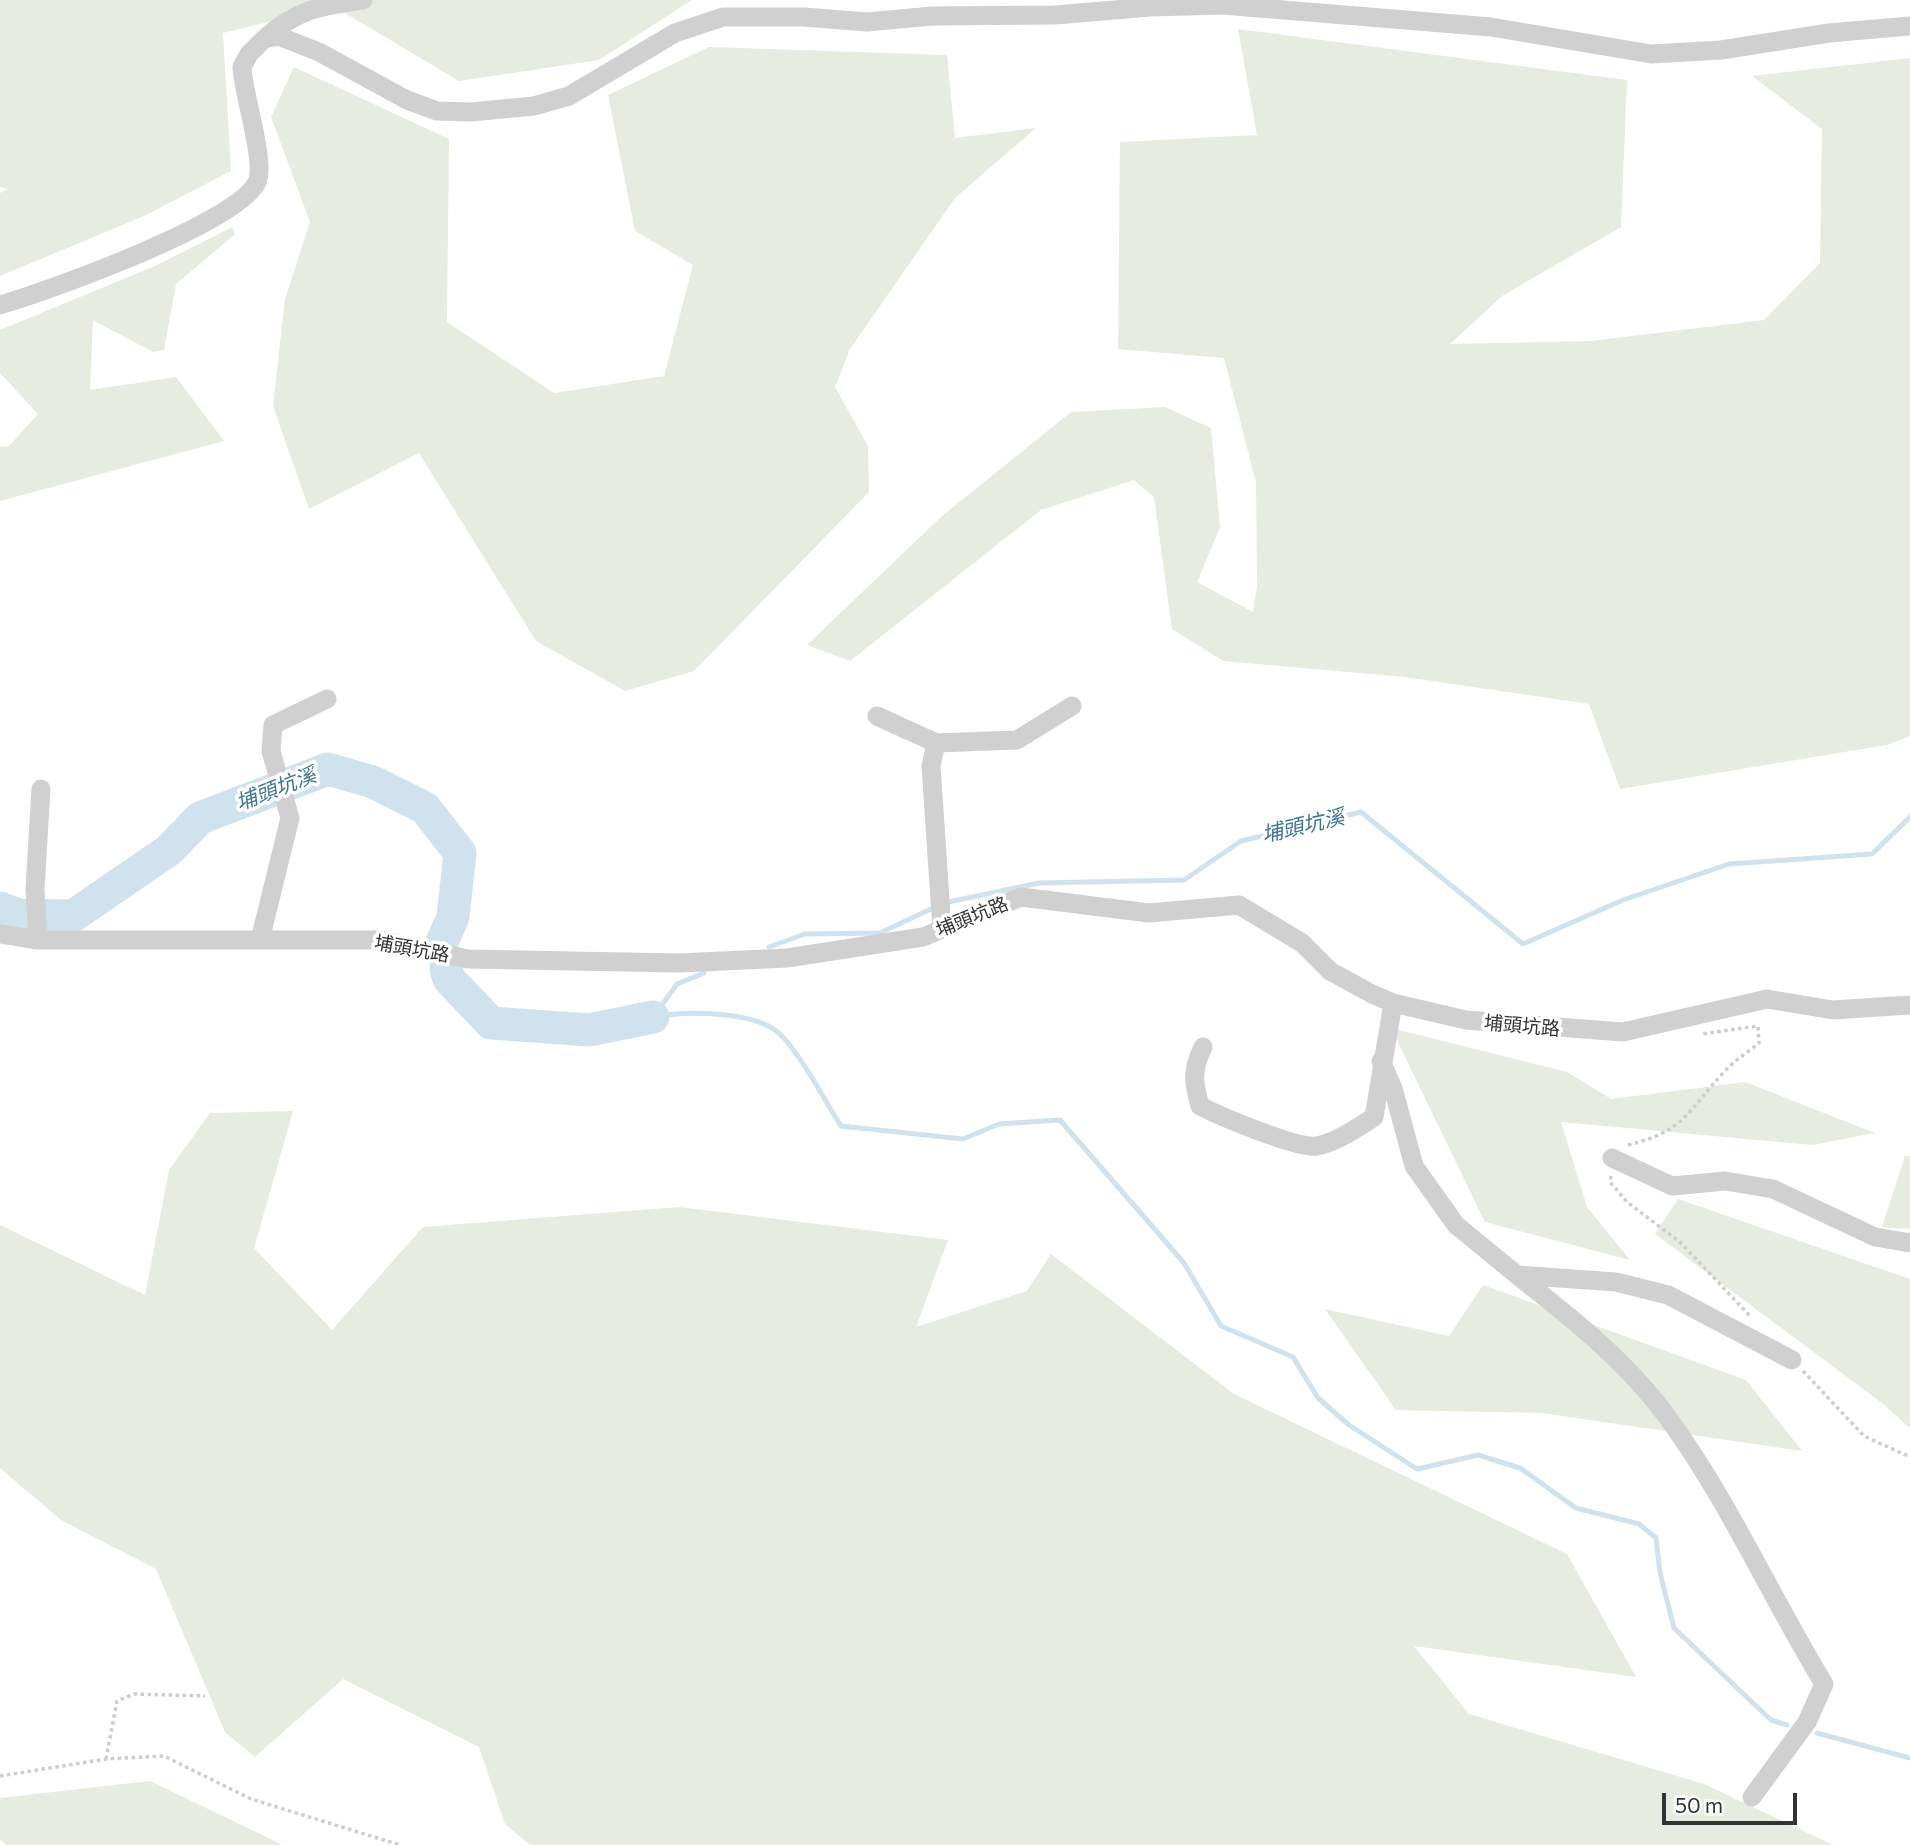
<!DOCTYPE html>
<meta charset="utf-8">
<style>
body{margin:0}
#map{position:relative;width:1910px;height:1845px;overflow:hidden;background:#fff;font-family:Commissioner,sans-serif}
canvas{display:block}
.scale{position:absolute;left:1662px;top:1793px;width:135px;height:32px;box-sizing:border-box;border:4px solid #333;border-top:0;padding-left:9px;font-size:21px;line-height:24px;white-space:nowrap;color:#333;-webkit-text-stroke:5px #fff;paint-order:stroke}
</style>
<div id="map">
<canvas width="1910" height="1845"></canvas>
<div class="scale">50 m</div>
</div>
<script>
const c = document.querySelector('canvas').getContext('2d');
c.lineJoin = 'round';
function fillPath(path, color) { c.fillStyle = color; c.fill(path, 'evenodd'); }
function trace(path, color, width, dash) { c.strokeStyle = color; c.lineWidth = width; c.lineCap = dash ? 'butt' : 'round'; c.setLineDash(dash || []); c.stroke(path); }
function write(font, color, halo, rows, align = 'center') {
  c.font = font + ' Commissioner,"Noto Sans TC",sans-serif'; c.lineWidth = 7; c.setLineDash([]); c.textBaseline = 'middle'; c.strokeStyle = halo; c.fillStyle = color; for (const [text, x, y, turn = 0] of rows) {
    c.save(); c.translate(x, y); c.rotate((+turn || 0) * Math.PI / 180); c.textAlign = isNaN(turn) ? turn : align; if (halo) c.strokeText(text, 0, 0); c.fillText(text, 0, 0); c.restore();
  }
}
fillPath(new Path2D(`
 M0,0H692L599,60L459,81L333,6L223,33L231,171L144,216L0,276V193L8,189L0,187Z
 M1238,29L1627,80L1621,227L1502,296L1450,344L1591,341L1764,320L1820,263L1822,129L1752,76L1910,58V736L1887,745L1620,789L1589,704L1405,677L1223,661L1172,629L1154,497L1134,480L1041,510L850,661L807,645L942,516L1071,412L1165,407L1211,428L1220,527L1197,582L1253,612L1257,587L1256,482L1224,358L1118,349L1120,142L1257,135Z
 M709,47L947,55L955,138L1036,128L955,198L850,349L835,387L868,446L869,492L694,671L625,691L536,641L419,453L309,509L273,406L285,299L310,222L271,117L294,67L449,139L447,322L554,393L664,376L693,265L635,231L608,95Z
 M232,227L235,234L176,284L164,350L153,352L93,320L90,390L176,377L224,441L0,501V446L8,447L38,414L0,373V330L155,266Z
 M1391,1028L1567,1072L1611,1099L1745,1082L1875,1133L1812,1145L1561,1122L1587,1207L1630,1260L1485,1222Z
 M293,1111L254,1248L332,1330L423,1227L679,1207L948,1240L916,1327L1027,1291L1051,1254L1234,1394L1567,1554L1636,1677L1414,1646L1469,1714L1704,1784L1833,1845H530L505,1824L479,1747L343,1679L255,1757L225,1732L156,1569L61,1520L0,1468V1225L145,1295L169,1170L210,1113Z
 M1905,1156H1910V1229L1882,1227Z
 M1678,1199L1910,1279V1428L1882,1403L1655,1234Z
 M1483,1285L1746,1380L1802,1451L1542,1413L1396,1410L1325,1309L1449,1336Z
 M150,1781L283,1845H7L0,1840V1798Z`), '#e6ecdf');
trace(new Path2D(`
 M944,903L1039,883L1184,880L1241,841L1361,812L1523,944L1623,900L1729,864L1872,854L1910,817
 M769,947L805,934L880,933L935,907
 M653,1017C686,1011 758,1010 782,1036C804,1060 823,1098 841,1126L963,1139L999,1124L1060,1120L1184,1263L1221,1326L1293,1357L1318,1398L1349,1425L1417,1469L1478,1455L1520,1468L1576,1508L1639,1524L1656,1538L1660,1573L1674,1628L1771,1720L1787,1725
 M653,1017L677,984L704,973
 M1817,1733L1910,1758`), '#cfe2ee', 5);
trace(new Path2D(`
 M0,908L19,915L73,916L169,850L200,818L328,769L373,782L425,808L460,853L453,917L439,949
 M446,969L449,979L491,1023L589,1030L653,1017`), '#cfe2ee', 33);
trace(new Path2D(`
 M1628,1145C1686,1131 1688,1110 1725,1071C1735,1060 1748,1052 1759,1043L1758,1026L1702,1034
 M1611,1176L1610,1182L1627,1202L1680,1242L1751,1317
 M1803,1371L1864,1436L1910,1457
 M106,1759L117,1701L134,1694L205,1696
 M0,1776L106,1759L164,1756L251,1799L400,1845`), '#cdcdcd', 3.5, [3.5, 3.5]);
trace(new Path2D(`
 M264,39C297,9 321,6 363,0
 M0,305C48,291 238,223 257,182C266,162 243,94 242,67L249,54L264,39L278,36L319,52L407,100L437,111L471,112L534,106L569,96L675,33L723,17H804L867,22L932,16L1055,15L1150,7L1223,5L1491,27L1651,54L1721,50L1829,33L1910,26
 M877,716L936,743
 M942,929L931,766L936,743L1017,740L1072,706
 M0,934L38,940H380L468,959L679,963L787,958L923,937L1021,897L1149,913L1239,905L1302,943L1330,971L1372,994L1393,1003L1466,1020L1623,1032L1767,999L1833,1010L1910,1005
 M38,940L35,889L41,789
 M260,940L290,818L271,751L273,725L327,699
 M1203,1047C1192,1069 1193,1082 1200,1106C1220,1116 1297,1149 1317,1146C1337,1142 1357,1128 1374,1117L1393,1003
 M1381,1061L1393,1088L1414,1166L1456,1225L1517,1275L1616,1282L1668,1295L1792,1360
 M1612,1158L1672,1186L1725,1181L1773,1189L1875,1237L1910,1243
 M1517,1275C1573,1319 1629,1363 1671,1422C1730,1504 1771,1597 1824,1684L1807,1722L1752,1797`), '#d0d0d0', 19);
write('19px', '#333', '#fff', [
 ["埔頭坑路",972,917,-22],
 ["埔頭坑路",412,949,10],
 ["埔頭坑路",1522,1026,5]
]);
write('italic 21px', '#3f7597', '#fff', [
 ["埔頭坑溪",276,789,-21],
 ["埔頭坑溪",1303,826,-13]
]);
</script>
